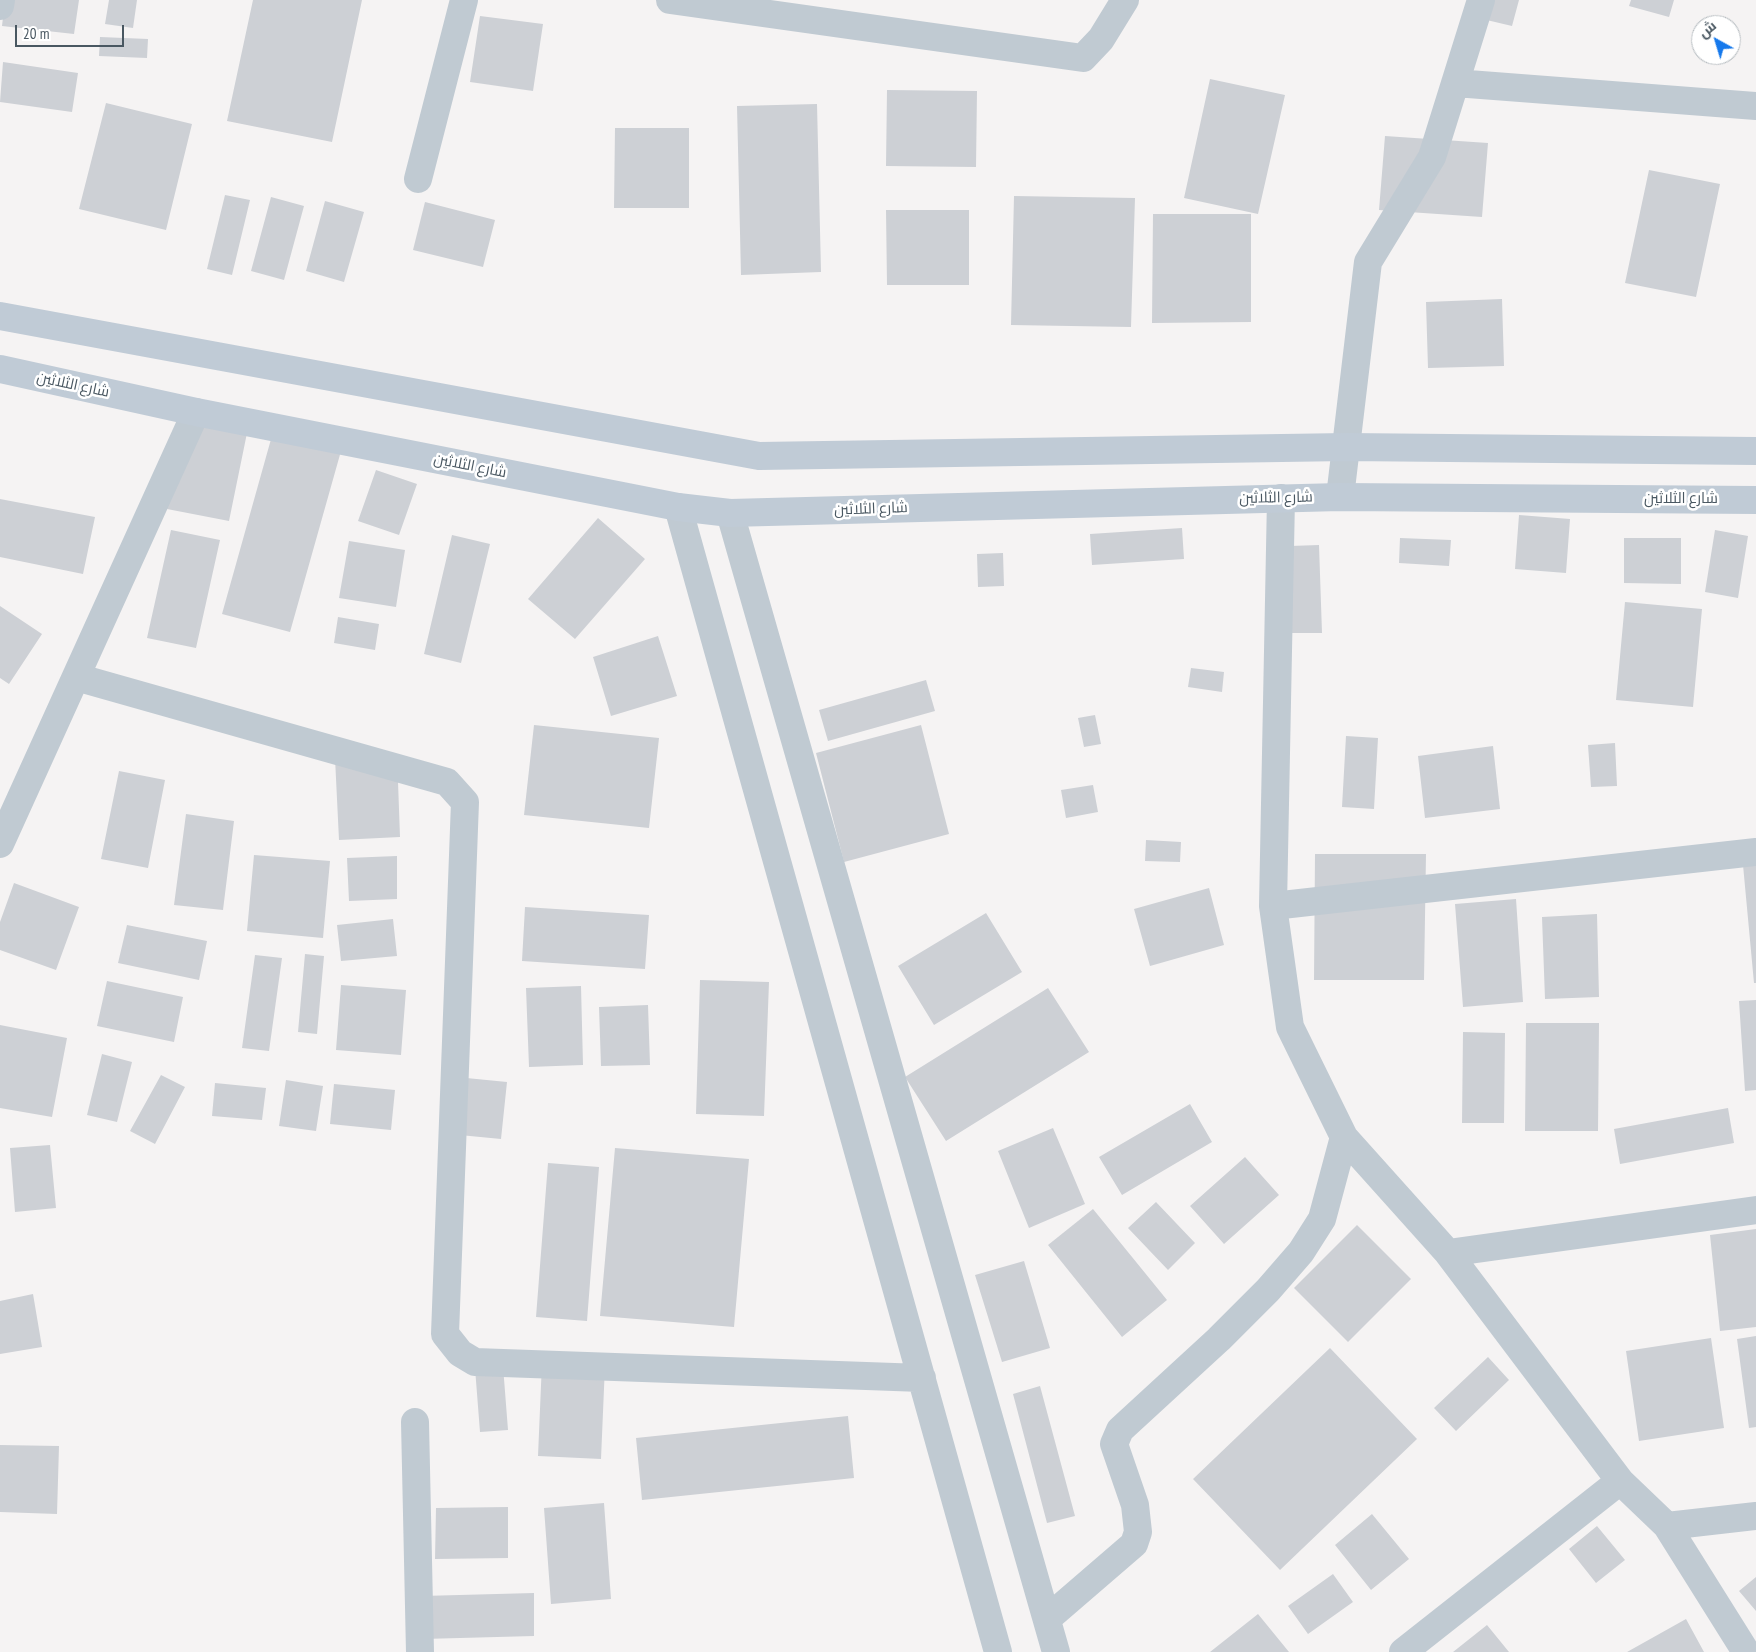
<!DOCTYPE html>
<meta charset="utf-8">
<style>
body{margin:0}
#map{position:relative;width:1756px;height:1652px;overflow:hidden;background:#f5f3f3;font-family:"PT Sans Narrow",Cairo,sans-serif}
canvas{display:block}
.north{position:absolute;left:1691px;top:15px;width:50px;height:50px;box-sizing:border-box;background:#fff;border:1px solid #b6bcc0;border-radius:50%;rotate:321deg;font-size:14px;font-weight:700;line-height:20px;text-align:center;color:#495761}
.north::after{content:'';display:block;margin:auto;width:18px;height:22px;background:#1679ec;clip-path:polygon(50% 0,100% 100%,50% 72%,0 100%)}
.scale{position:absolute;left:15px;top:25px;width:109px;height:22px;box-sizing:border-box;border:2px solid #495761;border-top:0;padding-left:6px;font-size:15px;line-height:18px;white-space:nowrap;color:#495761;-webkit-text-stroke:4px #fff;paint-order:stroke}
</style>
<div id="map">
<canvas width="1756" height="1652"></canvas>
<div class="north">ش</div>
<div class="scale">20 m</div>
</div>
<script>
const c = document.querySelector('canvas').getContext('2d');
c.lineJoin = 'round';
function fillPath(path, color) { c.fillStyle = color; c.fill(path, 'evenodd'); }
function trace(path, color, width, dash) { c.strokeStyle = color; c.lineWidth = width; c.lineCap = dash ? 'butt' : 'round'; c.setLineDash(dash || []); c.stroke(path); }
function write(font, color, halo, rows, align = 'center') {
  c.font = font + ' "PT Sans Narrow",Cairo,sans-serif'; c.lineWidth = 5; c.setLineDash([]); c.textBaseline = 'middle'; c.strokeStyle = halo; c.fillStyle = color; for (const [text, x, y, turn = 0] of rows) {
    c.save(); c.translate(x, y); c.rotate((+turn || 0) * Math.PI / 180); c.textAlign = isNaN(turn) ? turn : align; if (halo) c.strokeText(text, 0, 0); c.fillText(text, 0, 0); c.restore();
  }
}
fillPath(new Path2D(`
 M5,0H79L74,34L2,26Z
 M109,0H137L133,28L105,24Z
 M253,0H362L332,142L227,121Z
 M1478,0H1519L1512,26L1474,17Z
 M1631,0H1674L1669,17L1629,6Z
 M480,16L543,24L533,91L470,82Z
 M100,37L148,39L147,58L99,56Z
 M3,62L78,73L72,112L0,102Z
 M1210,79L1285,95L1258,214L1184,198Z
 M887,90L977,91L976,167L886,166Z
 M106,103L192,124L166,230L79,209Z
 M817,104L821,272L741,275L737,106Z
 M615,128H689V208H614Z
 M1385,136L1488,143L1482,217L1379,210Z
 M1649,170L1720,184L1696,297L1625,283Z
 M225,195L250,200L232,275L207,269Z
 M1014,196L1135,198L1131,327L1011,325Z
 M271,197L304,206L284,280L251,271Z
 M325,201L364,212L344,282L306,271Z
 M425,202L495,220L483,267L413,250Z
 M886,210H969V285H887Z
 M1153,214H1251V322L1152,323Z
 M1502,299L1504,366L1428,368L1426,302Z
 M184,421L247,433L229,521L167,509Z
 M273,432L341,451L290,632L222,614Z
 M376,470L417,484L399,535L358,521Z
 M0,499L95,517L83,574L0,557Z
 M1519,515L1570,519L1566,573L1515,569Z
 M598,518L645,559L575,639L528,599Z
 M1182,528L1184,559L1092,565L1090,534Z
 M171,530L220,540L196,648L147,638Z
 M1715,530L1748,536L1738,598L1705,592Z
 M452,535L490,544L461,663L424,654Z
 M1400,538L1451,540L1449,566L1399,563Z
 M1624,538H1681V584L1624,583Z
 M349,541L405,550L396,607L339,598Z
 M1319,545L1322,633H1292L1290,546Z
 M1003,553L1004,586L978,587L977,554Z
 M1625,602L1702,609L1693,707L1616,700Z
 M0,606L42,634L9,684L0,678Z
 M338,617L379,624L375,650L334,643Z
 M658,636L677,696L611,716L593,657Z
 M1191,668L1224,672L1222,692L1188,687Z
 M926,680L935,711L828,741L819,710Z
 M1095,715L1101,744L1084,747L1078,718Z
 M534,725L659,738L649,828L524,815Z
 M921,725L949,834L844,862L816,753Z
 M1346,736L1378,738L1374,809L1342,807Z
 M1615,743L1617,786L1591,787L1588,745Z
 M1493,746L1500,809L1425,818L1418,756Z
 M397,754L400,837L339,840L335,758Z
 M119,771L165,780L148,868L101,859Z
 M1093,785L1098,812L1066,818L1061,790Z
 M186,814L234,821L223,910L174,905Z
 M1146,840L1181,842L1180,862L1145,861Z
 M1315,854H1426L1424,980H1314Z
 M254,855L330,861L323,938L247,931Z
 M397,856V899L349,901L347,858Z
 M1756,864V983H1754L1743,865Z
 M14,883L79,907L56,970L0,950V922Z
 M1209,888L1224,945L1150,966L1134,909Z
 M1516,899L1523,1002L1463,1007L1455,904Z
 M525,907L649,915L645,969L522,961Z
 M986,913L1022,972L934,1025L898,966Z
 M1597,914L1599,997L1545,999L1542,917Z
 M393,919L397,956L341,961L337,925Z
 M127,925L207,941L199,980L118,963Z
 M305,954L324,956L317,1034L298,1032Z
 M255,955L282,958L269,1051L242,1048Z
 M700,980L769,982L764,1116L696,1114Z
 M107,981L183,997L174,1042L97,1026Z
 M341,985L406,990L401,1055L336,1050Z
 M581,986L583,1065L529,1067L526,988Z
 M1048,988L1089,1052L946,1141L905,1077Z
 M1756,1000V1090L1745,1091L1739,1001Z
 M648,1005L650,1065L601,1066L599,1007Z
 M1526,1023H1599L1598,1131H1525Z
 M0,1025L67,1038L52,1117L0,1108Z
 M1463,1032L1505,1033L1504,1123H1462Z
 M102,1054L132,1062L117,1122L87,1115Z
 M161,1075L185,1087L155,1144L130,1131Z
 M446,1076L507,1082L501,1139L439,1133Z
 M286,1080L323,1086L316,1131L279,1126Z
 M215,1083L266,1088L262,1120L212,1116Z
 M334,1084L395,1090L391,1130L330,1124Z
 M1190,1104L1212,1142L1122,1195L1099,1157Z
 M1728,1108L1734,1143L1620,1164L1614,1129Z
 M1053,1128L1085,1204L1029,1228L998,1151Z
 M50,1145L56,1208L15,1212L10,1148Z
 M615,1148L749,1159L734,1327L600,1316Z
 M1245,1157L1279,1195L1224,1244L1190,1206Z
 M548,1163L599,1167L587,1321L536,1317Z
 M1156,1202L1195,1243L1168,1270L1128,1228Z
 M1093,1209L1167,1300L1122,1337L1048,1245Z
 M1357,1225L1411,1279L1348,1342L1294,1288Z
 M1756,1229V1327L1720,1331L1710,1235Z
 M1024,1261L1050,1348L1002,1362L975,1275Z
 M33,1294L42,1347L0,1354V1301Z
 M1756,1336V1427L1749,1428L1737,1339Z
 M1711,1338L1724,1428L1639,1441L1626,1351Z
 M1330,1348L1417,1439L1280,1570L1193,1479Z
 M1488,1357L1509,1380L1456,1431L1434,1408Z
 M542,1362L605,1365L601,1459L538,1456Z
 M503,1366L508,1430L480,1432L475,1368Z
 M1040,1386L1075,1516L1047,1523L1013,1394Z
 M848,1416L854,1478L642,1500L636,1438Z
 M0,1445L59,1446L57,1514L0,1512Z
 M604,1503L611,1599L551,1604L544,1508Z
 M508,1507V1558L435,1559L436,1508Z
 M1372,1514L1409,1559L1371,1590L1335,1545Z
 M1597,1526L1625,1560L1596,1583L1569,1549Z
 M1333,1574L1353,1602L1308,1634L1288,1606Z
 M1756,1577V1611L1739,1591Z
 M534,1593V1636L423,1639L422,1596Z
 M1258,1614L1289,1652H1210Z
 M1686,1619L1704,1652H1627Z
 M1487,1625L1509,1652H1453Z`), '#cdd0d5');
trace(new Path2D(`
 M670,0L1083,58L1101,39L1125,0
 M1455,83L1756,106
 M418,179L464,0
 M1340,497L1368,262L1432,157L1481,0
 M1281,498L1273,906L1290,1027L1344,1137L1448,1253L1620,1481L1667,1526L1746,1652
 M678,507L998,1652
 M730,513L1056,1652
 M76,677L447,782L465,802L445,1334L460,1353L475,1362L922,1378
 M0,844L196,412
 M1273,906L1756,852
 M1448,1253L1756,1210
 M415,1422L420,1652
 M1667,1526L1756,1516
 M1047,1619L1134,1544L1138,1532L1135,1505L1114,1444L1120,1430L1219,1339L1268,1290L1301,1252L1322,1219L1344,1137
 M1403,1652L1620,1481`), '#c0cad2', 28);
trace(new Path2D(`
 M0,6L1,0`), '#c0cad2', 28);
trace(new Path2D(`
 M0,316L759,456L1347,447L1756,451
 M0,369L196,412L678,507L730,513L1340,497L1756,500`), '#c0cbd6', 28);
write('15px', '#495761', '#fff', [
 ["شارع الثلاثين",73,385,12],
 ["شارع الثلاثين",470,466,11],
 ["شارع الثلاثين",1276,498,-1],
 ["شارع الثلاثين",1681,499],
 ["شارع الثلاثين",871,509,-2]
]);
</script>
